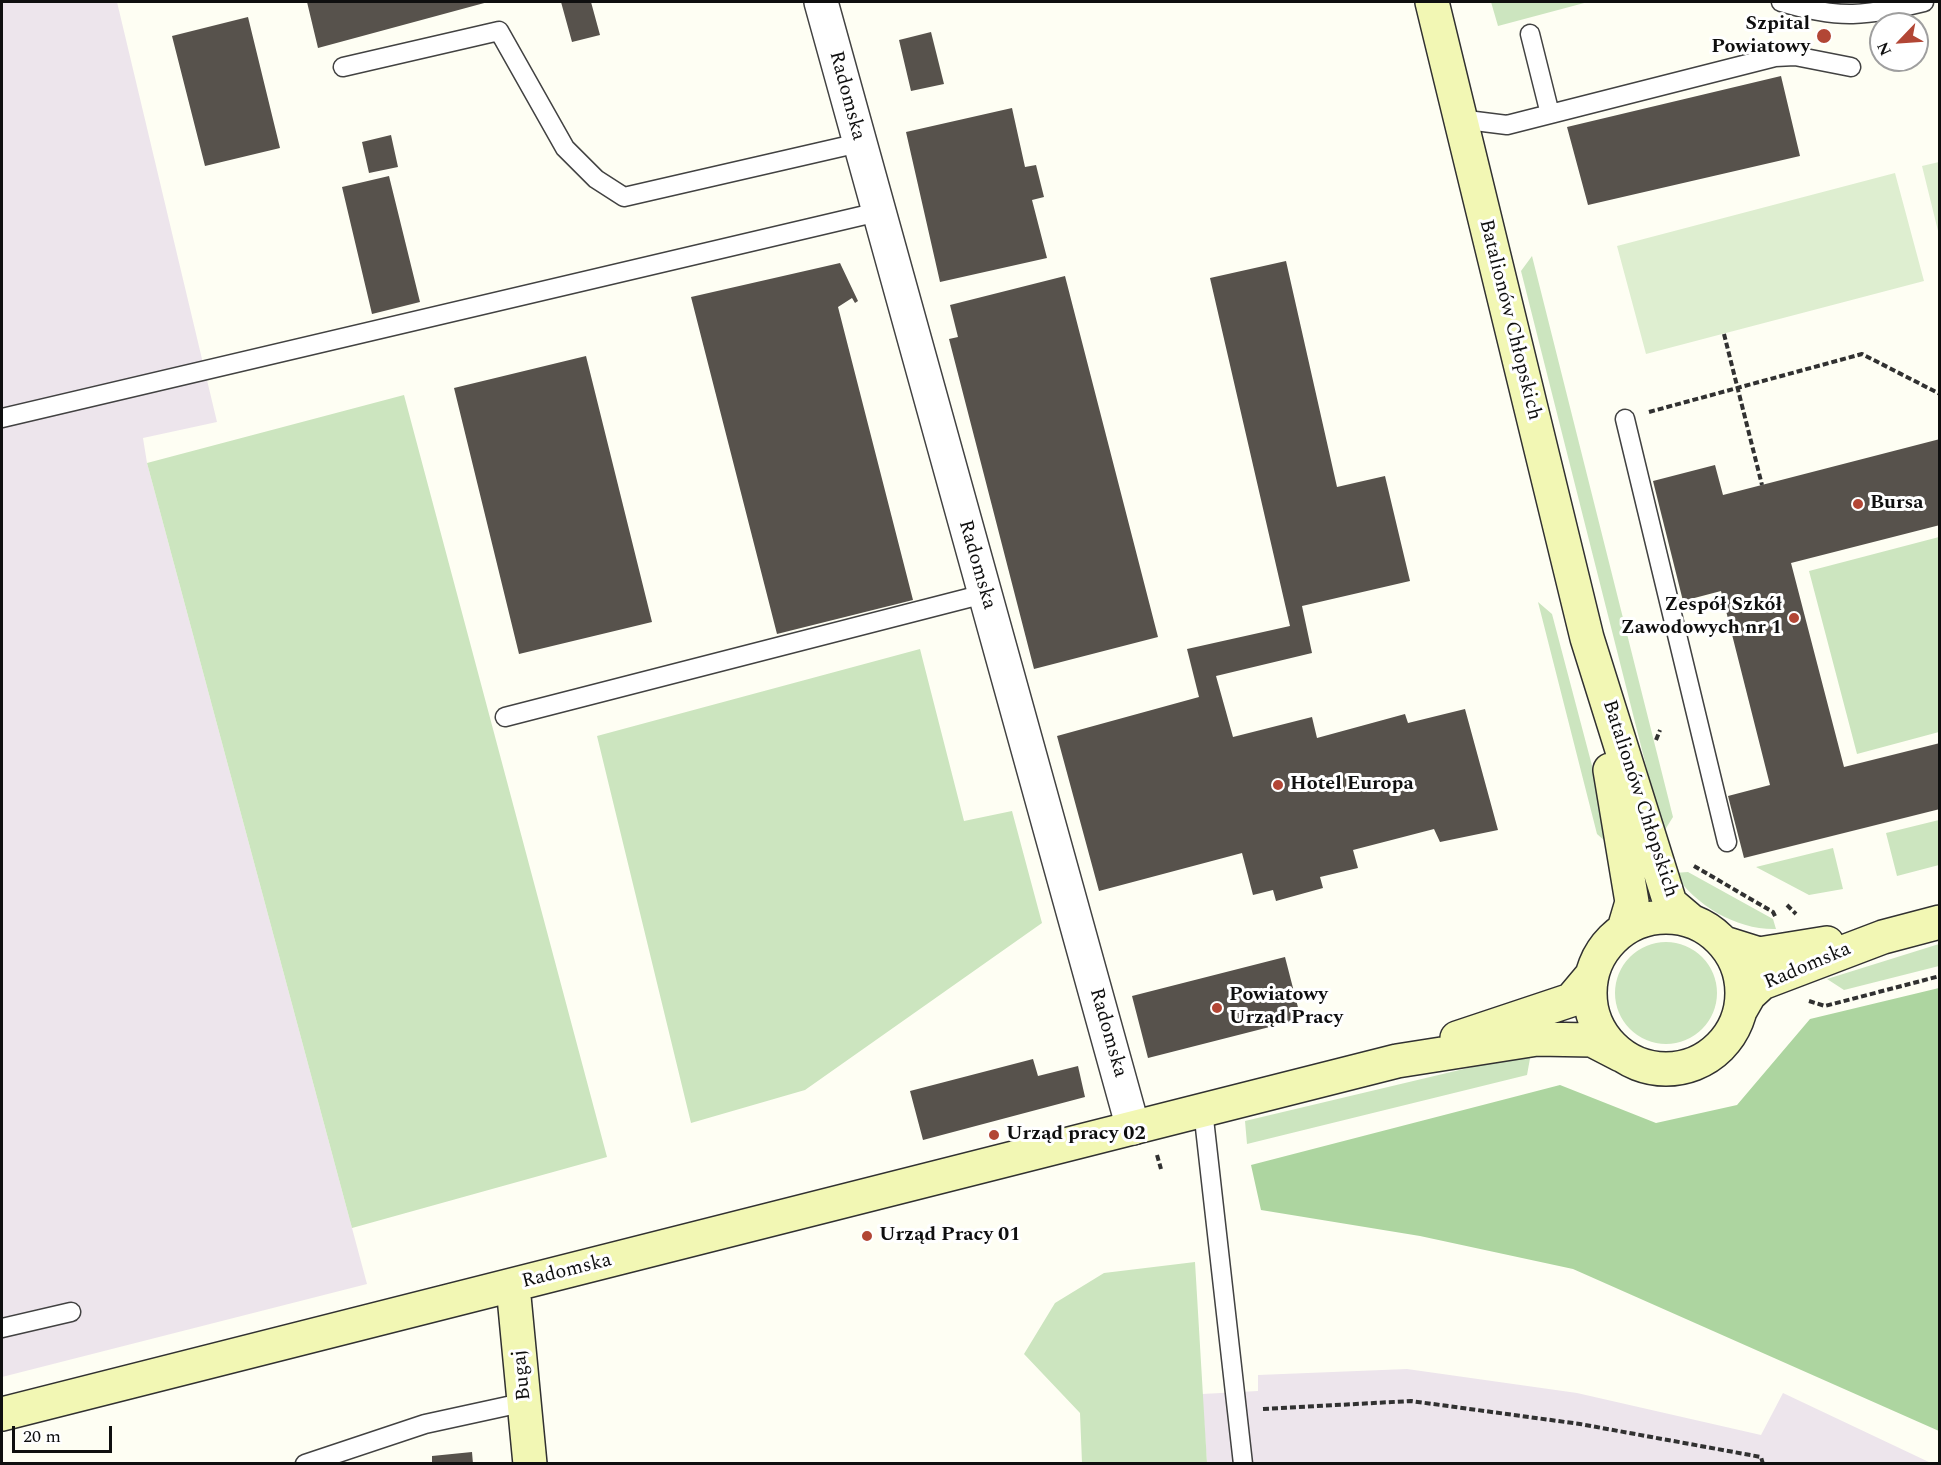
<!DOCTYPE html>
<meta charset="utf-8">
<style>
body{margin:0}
#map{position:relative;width:1941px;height:1465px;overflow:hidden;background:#fefef3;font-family:Spectral,serif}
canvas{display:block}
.frame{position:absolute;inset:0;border:3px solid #0f0f0f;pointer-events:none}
.north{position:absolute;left:1869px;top:12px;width:60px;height:60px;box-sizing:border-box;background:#fff;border:2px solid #9f9f9f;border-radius:50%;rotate:245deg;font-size:16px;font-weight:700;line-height:24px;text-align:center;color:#0f0f0f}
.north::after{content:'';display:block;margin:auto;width:21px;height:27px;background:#b24635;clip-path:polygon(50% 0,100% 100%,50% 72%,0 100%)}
.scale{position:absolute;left:12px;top:1426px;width:100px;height:27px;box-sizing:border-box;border:3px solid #0f0f0f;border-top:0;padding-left:8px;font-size:18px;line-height:21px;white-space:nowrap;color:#0f0f0f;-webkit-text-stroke:4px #fff;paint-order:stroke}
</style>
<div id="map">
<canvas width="1941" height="1465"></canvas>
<div class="frame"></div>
<div class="north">N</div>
<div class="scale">20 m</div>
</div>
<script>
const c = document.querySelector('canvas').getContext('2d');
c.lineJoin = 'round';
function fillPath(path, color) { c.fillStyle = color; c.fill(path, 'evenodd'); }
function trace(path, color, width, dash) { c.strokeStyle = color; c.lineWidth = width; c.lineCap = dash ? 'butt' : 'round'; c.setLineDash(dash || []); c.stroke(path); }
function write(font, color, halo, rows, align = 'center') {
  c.font = font + ' Spectral,serif'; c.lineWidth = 6; c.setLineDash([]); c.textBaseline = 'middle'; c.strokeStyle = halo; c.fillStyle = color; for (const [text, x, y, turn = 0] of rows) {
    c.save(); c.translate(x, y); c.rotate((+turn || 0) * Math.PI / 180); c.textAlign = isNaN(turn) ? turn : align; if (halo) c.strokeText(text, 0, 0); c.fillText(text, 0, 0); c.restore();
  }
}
fillPath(new Path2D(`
 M2,2H117L217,422L143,438L147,463L367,1284L2,1377Z
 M1407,1369L1577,1393L1761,1435L1783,1393L1931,1463H1207L1202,1394L1258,1391V1375Z`), '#ede5ec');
fillPath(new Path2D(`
 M1491,2H1588L1498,26Z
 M1532,256L1673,817L1663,833L1521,271Z
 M404,395L607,1157L352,1228L147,463Z
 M1939,537V732L1857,754L1809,571Z
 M1538,602L1552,614L1614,849L1597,834Z
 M920,649L964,821L1012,811L1042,923L805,1090L691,1123L597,736Z
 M1939,820V865L1897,876L1886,833Z
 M1833,848L1843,889L1809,895L1756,867Z
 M1688,872L1773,919L1776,929C1737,930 1696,906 1674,873Z
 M1615 993a51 51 0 1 1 102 0a51 51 0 1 1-102 0Z
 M1939,944V966L1844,990L1827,979Z
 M1531,1053L1527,1075L1247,1144L1245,1121Z
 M1195,1262L1207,1463H1082L1080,1413L1024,1354L1055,1303L1104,1273Z`), '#cce5bf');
fillPath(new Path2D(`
 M1939,988V1431L1573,1269L1420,1236L1261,1210L1251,1165L1560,1085L1656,1123L1737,1105L1810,1019Z`), '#add5a0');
fillPath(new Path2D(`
 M1939,162H1940L1939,235L1922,166Z
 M1895,173L1924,281L1646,354L1617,246Z`), '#deeed0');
fillPath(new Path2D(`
 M307,2H488L318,48Z
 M561,2H591L600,35L572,42Z
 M248,17L280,148L205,166L172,36Z
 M931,32L944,84L911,91L899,40Z
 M1781,76L1800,156L1588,205L1567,127Z
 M1012,108L1025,167L1036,165L1044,197L1032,200L1047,258L940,282L906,132Z
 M391,135L398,167L369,173L362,142Z
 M389,176L420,302L372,314L342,187Z
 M1286,261L1337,487L1385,476L1410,581L1302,606L1312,653L1216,676L1233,737L1312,717L1317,738L1405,714L1408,723L1465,709L1498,830L1440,842L1434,829L1353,850L1358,868L1320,877L1323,888L1276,901L1273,890L1253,895L1242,853L1099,891L1057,736L1199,697L1187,649L1290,626L1210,278Z
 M840,263L858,301L855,303L852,298L838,307L913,600L777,634L691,297Z
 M1065,276L1158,637L1034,669L949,339L958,337L950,305Z
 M586,356L652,622L519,654L454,388Z
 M1940,439V525L1791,563L1844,767L1940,743V809L1744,858L1728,796L1770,785L1721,591L1683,601L1653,481L1715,465L1723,495Z
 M1285,957L1301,1019L1148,1058L1132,996Z
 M1033,1059L1038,1076L1078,1066L1085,1097L923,1140L910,1091Z
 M472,1452L473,1464H432V1456Z`), '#57524c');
const lane = new Path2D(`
 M1781,2C1840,20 1866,16 1924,2
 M1530,34L1550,114
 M343,67L499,31L565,148L596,179L624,197L859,143
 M1459,119L1507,125L1775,57L1795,56L1851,67
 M2,418L878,212
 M1625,419L1727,842
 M505,717L984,594
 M1203,1110L1243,1464
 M2,1328L71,1312
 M305,1464L425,1424L526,1402`);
const street = new Path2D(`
 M821,2L1133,1128`);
const secondary = new Path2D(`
 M1432,2L1587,638L1670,903L1690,920
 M1610,770L1632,902L1624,929
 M1590 993a76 76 0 1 1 152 0a76 76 0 1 1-152 0Z
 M1724,943L1759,954L1827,943
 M1741,1009L1749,995L1762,983L1883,937L1940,922
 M1457,1038L1571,1000L1592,975
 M513,1286L530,1464
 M2,1414L1397,1061L1537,1039L1592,1040L1621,1055`);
trace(lane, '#424242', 21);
trace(street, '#424242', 36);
trace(secondary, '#313131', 36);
trace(new Path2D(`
 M1724,334L1762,485
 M1649,412L1862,354L1940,394
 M1656,740L1660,730
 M1694,866L1773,912L1776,918
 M1787,905L1796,914
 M1809,1001L1825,1006L1940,976
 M1157,1155L1161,1169
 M1263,1409L1411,1401L1580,1424L1761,1457L1763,1464`), '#313131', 4, [6, 3]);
trace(lane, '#fff', 18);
trace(street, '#fff', 33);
trace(secondary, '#f2f7b4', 33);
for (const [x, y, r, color] of [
 [1824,36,8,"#b24635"],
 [1858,504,6,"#b24635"],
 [1794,618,6,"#b24635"],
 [1278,785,6,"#b24635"],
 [1217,1008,6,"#b24635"],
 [994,1135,6,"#b24635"],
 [867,1236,6,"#b24635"]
]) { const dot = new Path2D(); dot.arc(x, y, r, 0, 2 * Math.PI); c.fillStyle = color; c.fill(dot); trace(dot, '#fff', 2); }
write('bold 20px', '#0f0f0f', '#fff', [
 ["Szpital",1810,25,"right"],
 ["Powiatowy",1810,48,"right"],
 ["Bursa",1870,504],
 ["Zespół Szkół",1782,606,"right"],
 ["Zawodowych nr 1",1782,629,"right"],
 ["Hotel Europa",1290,785],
 ["Powiatowy",1229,996],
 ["Urząd Pracy",1229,1019],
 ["Urząd pracy 02",1006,1135],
 ["Urząd Pracy 01",879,1236]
], 'left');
write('20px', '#0f0f0f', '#fff', [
 ["Radomska",846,96,75],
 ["Batalionów Chłopskich",1509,320,76],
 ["Radomska",976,565,74],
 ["Batalionów Chłopskich",1639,799,72],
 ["Radomska",1808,967,-23],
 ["Radomska",1107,1033,74],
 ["Radomska",567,1272,-14],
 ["Bugaj",523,1375,-96]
]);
</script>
